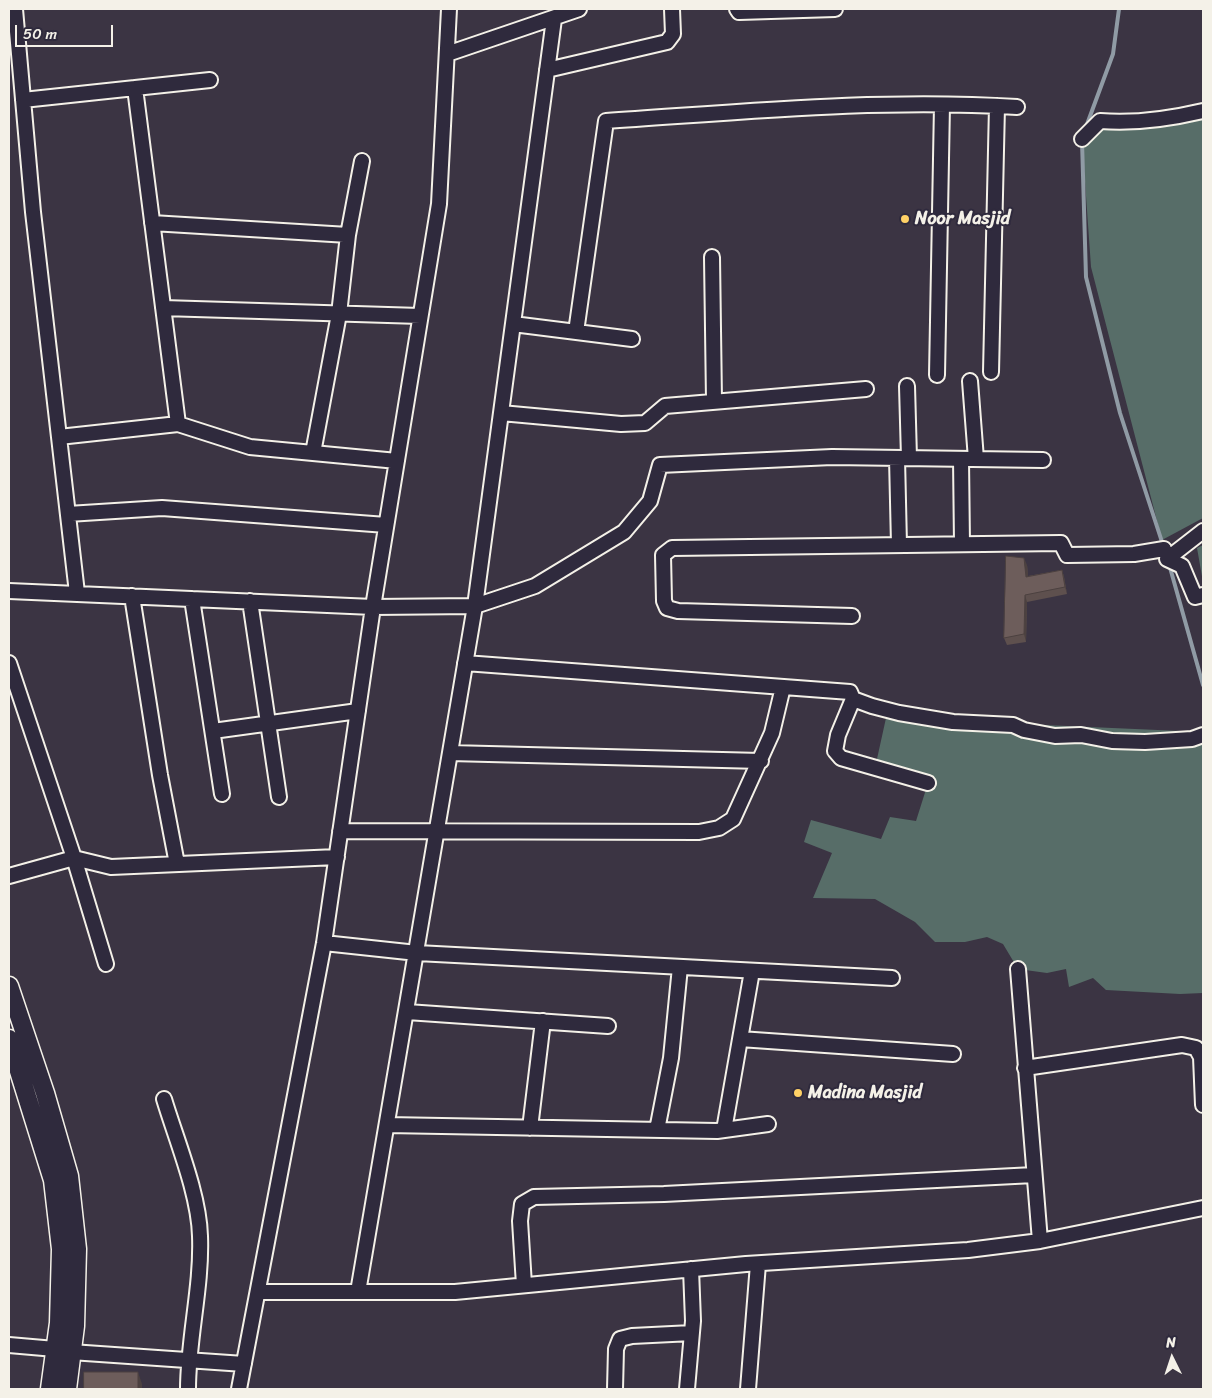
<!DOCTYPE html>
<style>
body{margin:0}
#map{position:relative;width:1212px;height:1398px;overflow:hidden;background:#3b3443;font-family:Sriracha,sans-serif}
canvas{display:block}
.frame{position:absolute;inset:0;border:10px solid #f4f1e8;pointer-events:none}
.north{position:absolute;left:1147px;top:1333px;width:50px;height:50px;-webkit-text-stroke:4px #2f2a3d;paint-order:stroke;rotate:356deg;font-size:14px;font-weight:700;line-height:20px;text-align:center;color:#f4f1e8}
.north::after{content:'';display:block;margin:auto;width:18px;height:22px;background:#f4f1e8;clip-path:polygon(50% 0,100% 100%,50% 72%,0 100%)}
.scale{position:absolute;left:15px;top:25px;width:98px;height:22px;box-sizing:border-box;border:2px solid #f4f1e8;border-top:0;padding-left:6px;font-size:15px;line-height:18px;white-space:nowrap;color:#f4f1e8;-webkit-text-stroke:4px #2f2a3d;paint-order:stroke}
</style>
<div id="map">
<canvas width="1212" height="1398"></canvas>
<div class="frame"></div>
<div class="north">N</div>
<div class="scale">50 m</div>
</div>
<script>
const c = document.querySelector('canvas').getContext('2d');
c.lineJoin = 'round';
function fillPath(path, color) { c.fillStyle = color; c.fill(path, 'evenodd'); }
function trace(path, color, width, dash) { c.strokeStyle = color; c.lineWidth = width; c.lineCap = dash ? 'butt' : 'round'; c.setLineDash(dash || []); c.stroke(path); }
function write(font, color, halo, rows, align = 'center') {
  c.font = font + ' Sriracha,sans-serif'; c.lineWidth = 4; c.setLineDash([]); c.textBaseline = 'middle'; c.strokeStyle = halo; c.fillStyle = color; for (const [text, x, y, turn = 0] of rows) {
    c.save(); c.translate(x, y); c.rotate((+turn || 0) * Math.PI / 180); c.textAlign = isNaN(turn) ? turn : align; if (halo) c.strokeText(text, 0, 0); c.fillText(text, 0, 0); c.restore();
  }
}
fillPath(new Path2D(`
 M1203,114V518L1162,540L1091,267L1082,139L1100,121Z
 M1203,545V582L1197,548Z
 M886,718L1203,732V993L1180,994L1106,990L1093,978L1069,987L1066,969L1047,973L1018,969L1003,944L987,937L965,942H935L915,922L875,899L813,898L832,853L804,842L811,820L881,839L890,817L916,821L928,783L875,768Z`), '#576d68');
trace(new Path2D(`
 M1086,127L1113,54L1119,9
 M1082,141L1086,277L1120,413L1163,545
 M1169,564L1203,685`), '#909ba5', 4);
const minor = new Path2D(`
 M15,9L33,212L77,593
 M737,9L739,12L835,9
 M447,54L579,9
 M547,70L667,42L673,34L672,9
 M135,88L178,424
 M23,100L210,80
 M1082,139L1100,121C1136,124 1169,119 1203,111
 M152,223L348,235
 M712,257L714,401
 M163,308L420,316
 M513,324L632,339
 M576,332L606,121C742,112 881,98 1017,107
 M991,372L997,106
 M937,375L942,105
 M970,381L976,459
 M907,386L909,458
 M501,413L621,424L645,423L665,406L866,389
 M59,437L178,424L250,447L397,461
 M313,453L339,314L348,235L362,161
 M897,458L899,545
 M961,459L962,544
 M68,514L162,508L386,525
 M1203,531L1167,559L1182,566L1195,597L1203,595
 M9,591L373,607L475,606L535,586L624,532L650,501L660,465L832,457L1043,460
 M132,596L160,775L177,864
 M192,599L222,794
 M250,601L279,797
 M852,616L678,611L667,608L664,601L663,555L672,548L1061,543L1067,555L1134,554L1164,549
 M9,663L74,858L106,964
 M465,663L850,692L853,699L838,735L835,751L841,758L928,783
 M853,699L872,706L899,713L953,722L1013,725L1024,730L1055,736L1081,735L1112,741L1145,742L1192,739L1203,735
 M213,731L358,711
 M450,753L761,761
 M340,831L699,832L719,828L733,819L772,733L783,687
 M9,876L74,858L111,867L337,857
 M324,943L417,953L892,978
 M1018,969L1040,1241
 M407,1012L608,1026
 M740,1039L953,1054
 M1025,1068L1182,1045L1196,1048L1201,1057L1203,1105
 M164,1099C176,1139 199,1194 200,1236C202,1287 188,1338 188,1389
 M387,1125L717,1131L768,1124
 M530,1128L543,1021
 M657,1130L671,1058L680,967
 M724,1130L752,971
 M524,1285L520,1221L522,1204L534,1197L664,1194L1034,1175
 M258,1292H455L746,1264L968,1250L1040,1241L1203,1208
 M358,1292L475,606L554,19
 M9,1345L55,1349
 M71,1352L244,1364
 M239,1389L324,943L373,607L439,204L449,9
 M615,1389L616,1349L620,1339L632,1336L692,1333
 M687,1389L693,1321L691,1269
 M748,1389L758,1264`);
const major = new Path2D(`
 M9,986L45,1093L69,1176L77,1249L75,1326L67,1389
 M9,1039L53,1180L61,1249L59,1323L50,1389`);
trace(minor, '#f4f1e8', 18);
trace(major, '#f4f1e8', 21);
trace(minor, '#2f2a3d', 14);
trace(major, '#2f2a3d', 18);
fillPath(new Path2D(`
 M1027,565L1028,576L1062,570L1064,577L1067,594L1027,602L1026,642L1007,645L1004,638Z`), '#5e504e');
fillPath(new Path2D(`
 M1024,558L1027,565L1029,584L1026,577Z
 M1062,570L1064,577L1067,594L1065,587Z
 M1025,595L1027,602L1026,642L1024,634Z
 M138,1372L142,1384V1389H138Z`), '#4c4140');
const building = new Path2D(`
 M1006,556L1024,558L1026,577L1062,570L1065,587L1025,595L1024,634L1004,638Z
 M84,1372H138V1389H84Z`);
fillPath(building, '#6d5d5b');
trace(building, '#4c4140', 1);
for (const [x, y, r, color] of [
 [905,219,5,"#ffd166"],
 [798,1093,5,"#ffd166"]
]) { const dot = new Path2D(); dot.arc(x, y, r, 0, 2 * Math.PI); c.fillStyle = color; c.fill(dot); trace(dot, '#2f2a3d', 2); }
write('bold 18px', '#f4f1e8', '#2f2a3d', [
 ["Noor Masjid",915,219],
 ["Madina Masjid",808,1093]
], 'left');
</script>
